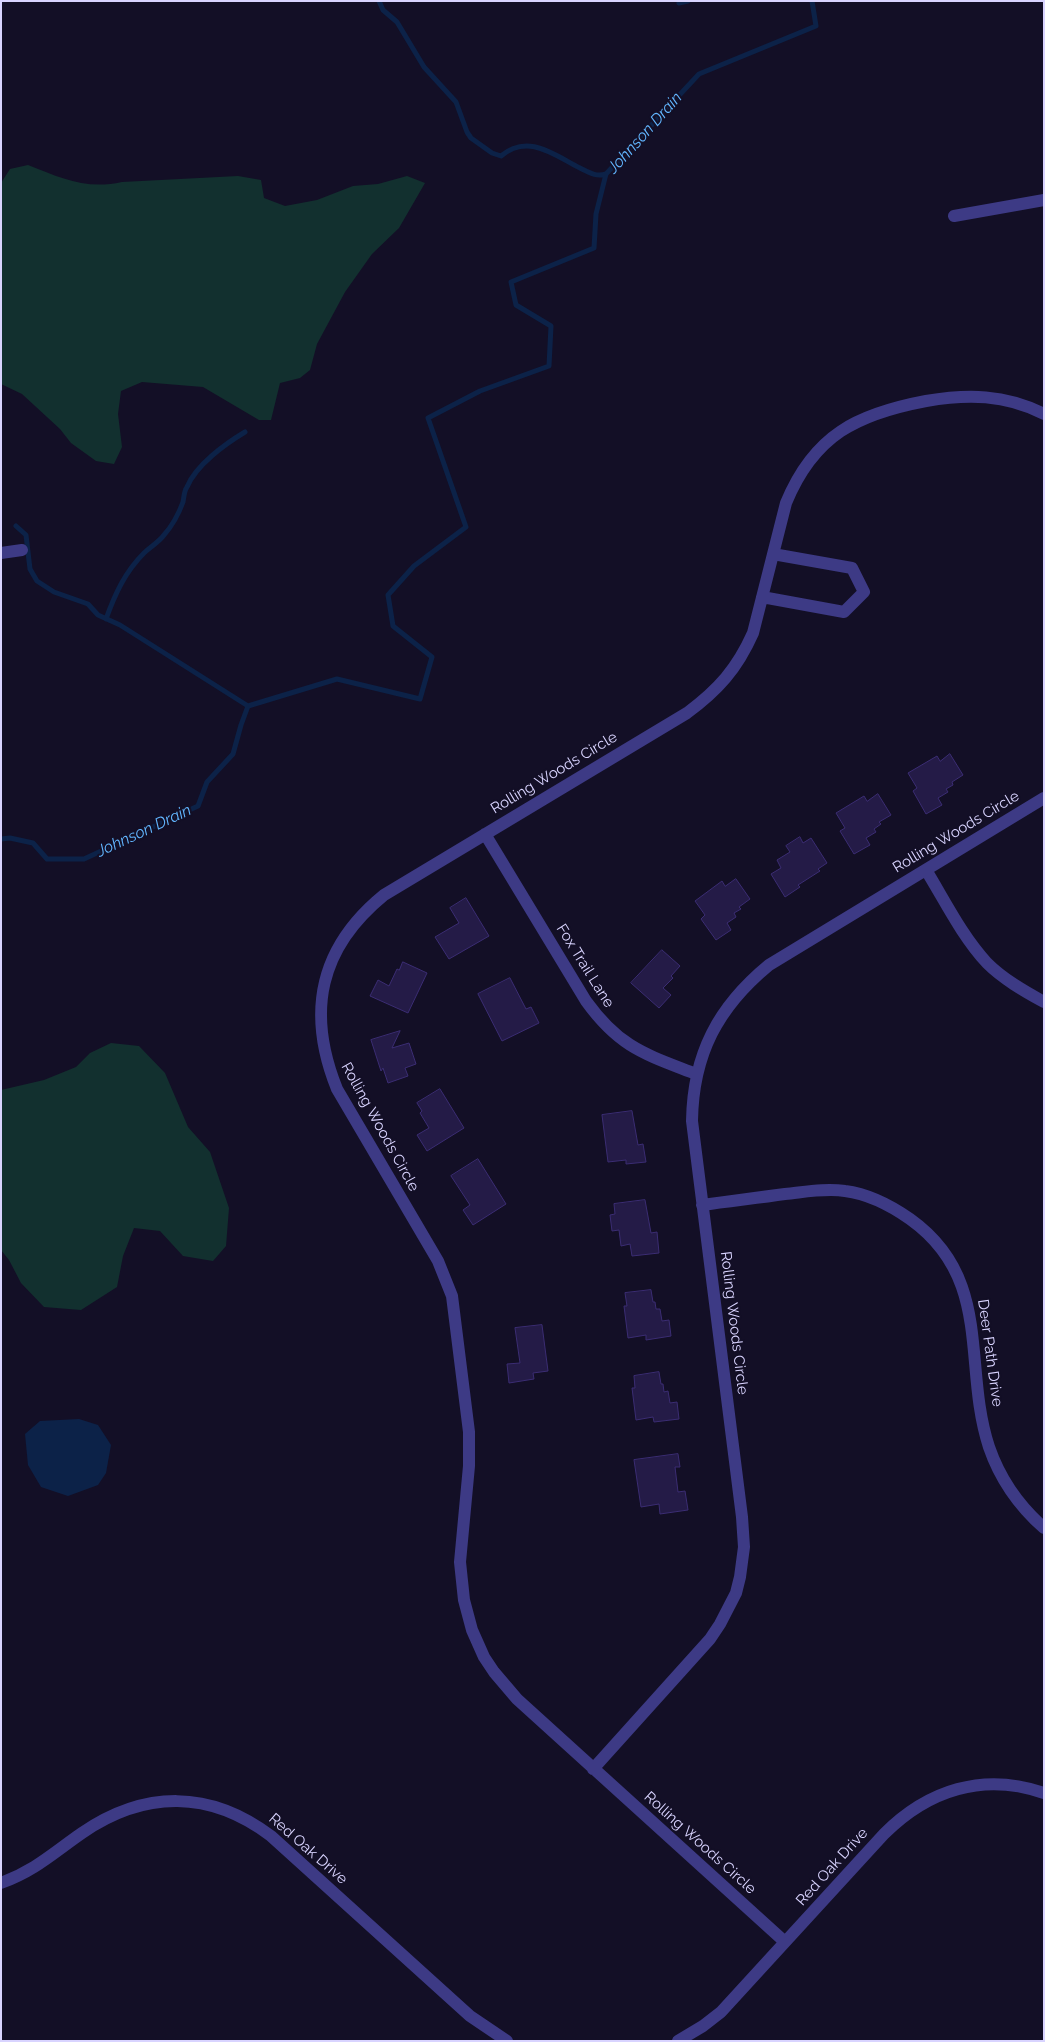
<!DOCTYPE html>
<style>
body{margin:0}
#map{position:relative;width:1045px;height:2042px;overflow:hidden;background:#130f26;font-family:Raleway,sans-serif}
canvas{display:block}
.frame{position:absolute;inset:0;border:2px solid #d9d4ff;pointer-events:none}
</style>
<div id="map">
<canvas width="1045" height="2042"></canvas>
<div class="frame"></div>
</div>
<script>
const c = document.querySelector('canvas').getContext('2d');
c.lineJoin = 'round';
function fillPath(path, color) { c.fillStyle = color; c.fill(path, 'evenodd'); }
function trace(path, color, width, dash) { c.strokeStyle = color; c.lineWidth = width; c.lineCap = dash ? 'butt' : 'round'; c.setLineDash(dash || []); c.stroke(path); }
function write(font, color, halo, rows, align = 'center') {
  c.font = font + ' Raleway,sans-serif'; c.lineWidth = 4; c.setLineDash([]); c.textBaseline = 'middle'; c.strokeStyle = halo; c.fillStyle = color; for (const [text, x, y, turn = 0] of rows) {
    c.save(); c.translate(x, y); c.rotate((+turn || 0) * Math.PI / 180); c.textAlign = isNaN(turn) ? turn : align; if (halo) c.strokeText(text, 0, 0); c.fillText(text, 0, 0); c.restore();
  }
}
fillPath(new Path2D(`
 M28,165C61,178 86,190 122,182L238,176L261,180L264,198L285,206L317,200L353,186L378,184L407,176L425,183L399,228L372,254L345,292L317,344L310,370L300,378L280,383L271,420H259L203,387L142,382L121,391L118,414L122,447L114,464L96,461L71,443L60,429L22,394L1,384V183L10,169Z
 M111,1043L139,1046L165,1073L188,1127L210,1152L229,1208L226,1246L213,1261L183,1256L160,1231L134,1228L123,1256L117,1287L81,1310L44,1307L21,1283L9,1260L1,1250V1090L44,1080L76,1067L90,1053Z`), '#12302f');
fillPath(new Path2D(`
 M79,1419L98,1425L111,1445L106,1473L98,1485L68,1496L41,1487L28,1465L25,1434L40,1421Z`), '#0c2248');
trace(new Path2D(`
 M379,1L383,10L397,22L424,67L456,102L467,132L471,138L492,153L501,156C528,133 554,155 580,168C590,173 596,177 606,174
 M680,1L679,3L688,1
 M16,526L26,535L30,569L37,581L54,592L88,604L98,615L120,625L248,706
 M106,619C115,594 125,572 144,553C150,547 159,542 164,535C172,526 179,513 183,502C184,497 184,491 187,487C196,465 225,444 245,432
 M248,706L337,679L420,699L432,657L393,626L388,595L414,566L466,527L428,418L480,391L549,366L551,326L516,305L511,282L594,248L596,214L606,174L699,74L816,26L812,1
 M1,839L10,838L33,843L47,859H84L198,806L207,782L233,754L241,725L248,706`), '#0c2248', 5);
const building = new Path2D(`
 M950,754L963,775L952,782L953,785L946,789L948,792L938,798L942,805L926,814L913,791L917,788L908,773L937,756L940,761Z
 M878,794L891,815L879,822L881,824L874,829L876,832L866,838L870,845L854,854L840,831L845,828L836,813L864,796L867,801Z
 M800,837L803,843L811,838L827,863L818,869L820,871L798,885L800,887L785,897L771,874L781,868L777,860L790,852L786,846Z
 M736,879L750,899L739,907L741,909L734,913L736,917L727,923L731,930L716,940L701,919L705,915L695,901L722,881L725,886Z
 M466,898L489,936L449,959L435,937L459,923L450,908Z
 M662,950L680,966L671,976L673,978L663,988L671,995L659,1008L631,983Z
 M403,962L427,973L408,1013L370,996L378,980L389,986L397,969L399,970Z
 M510,978L526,1009L531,1007L539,1023L502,1041L478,994Z
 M400,1031L392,1048L409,1043L416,1064L405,1068L408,1076L388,1083L383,1068L381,1071L371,1040Z
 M440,1089L464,1128L427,1151L417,1135L429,1128L420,1113L422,1111L417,1103Z
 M632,1111L638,1145L643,1144L646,1162L626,1164V1160L608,1162L602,1115Z
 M478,1159L506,1204L473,1225L463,1210L470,1205L451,1176Z
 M645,1200L651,1233L657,1232L659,1253L632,1256L630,1244L621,1246L619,1230L612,1231L610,1215L615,1214L614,1204Z
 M651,1290L653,1302H655L656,1309H660L662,1321L669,1320L671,1336L646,1340V1335L628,1338L624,1306H627L625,1293Z
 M542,1325L548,1371L533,1373L534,1379L509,1383L507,1364L520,1363L515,1328Z
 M659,1372L661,1384H663L664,1392L668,1391L670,1403L677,1402L679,1419L654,1422L653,1417L636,1420L632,1388H635L634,1376Z
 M678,1454L680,1467H675L678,1492L685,1491L688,1510L660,1514L659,1504L641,1507L634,1460Z`);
fillPath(building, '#241b47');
trace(building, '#3b2d73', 1);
trace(new Path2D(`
 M954,216L1044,200
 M1,553L22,550
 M762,597L844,612L864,592L852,568L773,554
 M485,834L586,1001C620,1048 645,1054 696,1074
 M926,870C945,901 962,936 987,963C1003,979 1024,991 1044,1002
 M702,1205C730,1201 757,1198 785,1194C805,1192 825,1188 845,1191C869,1194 890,1205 910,1219C994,1279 962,1365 989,1447C1000,1479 1019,1506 1044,1528
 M593,1769L710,1639L720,1624L736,1593L740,1577L744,1547L742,1517L692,1121C693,1054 718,1007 769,965L1044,798
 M1,1883C36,1870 53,1853 82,1833C145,1790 210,1790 271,1836L470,2016L507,2041
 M785,1942L517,1699L494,1672L484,1657L472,1630L464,1600L460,1562L469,1466V1432L452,1296L438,1261L337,1089C306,1012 319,948 384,895L687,713C718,690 737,669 753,633L786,503C814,435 857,414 926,401C967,394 1005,394 1044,414
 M678,2041L703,2026L721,2012L884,1834C928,1790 983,1772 1044,1793`), '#3d3a85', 12);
write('15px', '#d9d4ff', '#130f26', [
 ["Rolling Woods Circle",554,773,-31],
 ["Rolling Woods Circle",956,832,-31],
 ["Fox Trail Lane",585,966,58],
 ["Rolling Woods Circle",380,1127,61],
 ["Rolling Woods Circle",734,1323,83],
 ["Deer Path Drive",990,1353,82],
 ["Rolling Woods Circle",700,1843,42],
 ["Red Oak Drive",308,1849,41],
 ["Red Oak Drive",832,1867,-48]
]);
write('italic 16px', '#62b6ff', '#130f26', [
 ["Johnson Drain",645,133,-48],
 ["Johnson Drain",144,831,-25]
]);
</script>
